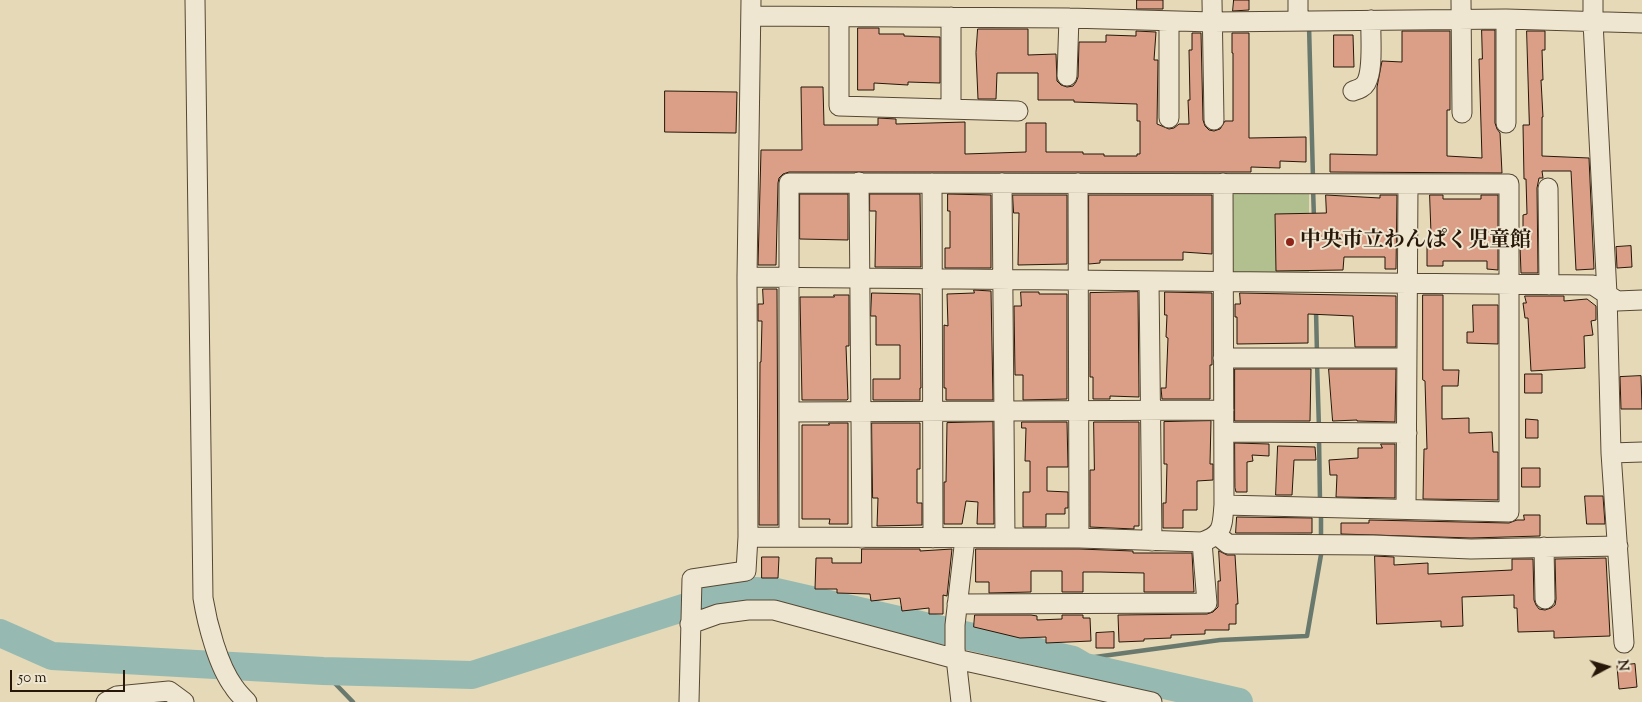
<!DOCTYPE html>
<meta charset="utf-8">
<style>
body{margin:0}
#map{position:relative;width:1642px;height:702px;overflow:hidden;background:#e5d9b7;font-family:"Sorts Mill Goudy",serif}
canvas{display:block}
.north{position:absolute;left:1582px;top:642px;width:50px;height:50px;-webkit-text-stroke:4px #eee6d0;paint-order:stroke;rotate:84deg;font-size:14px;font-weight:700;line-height:20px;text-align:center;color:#271709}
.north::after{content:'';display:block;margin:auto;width:18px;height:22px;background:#271709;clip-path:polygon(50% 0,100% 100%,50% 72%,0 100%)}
.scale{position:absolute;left:10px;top:670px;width:115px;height:22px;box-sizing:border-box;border:2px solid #271709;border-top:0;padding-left:6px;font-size:15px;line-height:18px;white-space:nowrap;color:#271709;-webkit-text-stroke:4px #eee6d0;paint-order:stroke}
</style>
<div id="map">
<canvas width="1642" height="702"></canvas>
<div class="north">N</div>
<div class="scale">50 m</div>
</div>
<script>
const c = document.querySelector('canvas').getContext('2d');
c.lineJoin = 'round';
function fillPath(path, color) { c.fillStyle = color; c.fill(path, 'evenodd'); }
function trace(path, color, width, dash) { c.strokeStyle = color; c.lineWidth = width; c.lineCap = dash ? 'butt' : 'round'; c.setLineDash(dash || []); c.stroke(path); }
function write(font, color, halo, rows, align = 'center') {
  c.font = font + ' "Sorts Mill Goudy","Noto Serif JP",serif'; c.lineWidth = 4; c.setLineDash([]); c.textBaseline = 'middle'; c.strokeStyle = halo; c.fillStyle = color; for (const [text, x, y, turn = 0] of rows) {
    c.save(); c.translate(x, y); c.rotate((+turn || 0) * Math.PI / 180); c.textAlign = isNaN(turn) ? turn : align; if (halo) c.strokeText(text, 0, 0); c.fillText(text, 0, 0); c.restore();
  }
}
fillPath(new Path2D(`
 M1230,189H1309V274H1230Z`), '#b2c090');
trace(new Path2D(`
 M1309,25L1313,179
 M1313,187L1314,219
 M1316,310L1317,354
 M1317,362L1319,429
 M1319,437L1320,502
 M1321,512V539
 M1073,660L1220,640L1307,636L1322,549
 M323,671L353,702`), '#6a796e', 4.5);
trace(new Path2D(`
 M0,633L52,656L323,671L472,675L730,593L755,591L776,592L1073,660L1085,667L1239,702`), '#96bab2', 28);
const building = new Path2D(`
 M1137,0H1163V9H1137Z
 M1234,0H1249V10L1233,11Z
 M858,28H879V34H904V36L940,37V83L908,82V85L874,83V90H858Z
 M978,29H1028V55L1056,54L1057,81L1061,85L1067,87L1073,86L1076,82L1078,77L1079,42H1106V35L1136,36V31L1156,32L1154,60H1158L1157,124L1169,129L1174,128L1179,124H1189L1188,100H1190L1189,50H1192V33H1201L1203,120L1205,126L1209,130L1214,131L1220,129L1225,121H1233V53H1232V33H1249V138L1306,137V162L1280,161V168L1251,167V172H789L783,174L779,178L778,183L776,265H758L761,150H802L801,87H823L824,125H878V118L896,119V124L965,122V154L1026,152V123H1046V152H1083V154H1104V156H1137V154H1140V121H1137V104L1074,102V100H1038V73H997L996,99H978L976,53Z
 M1482,30H1495V123L1497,129L1500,133L1502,173L1330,172V154L1377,155V87L1382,61L1402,62V31H1450V110H1447V156L1482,158L1479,59H1482Z
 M1527,31H1545V50H1542L1543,80H1541L1543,117H1542V156L1589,158L1594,269L1576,270L1571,171H1542L1543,178H1539L1537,188L1538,273H1521L1520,246L1523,245V215L1527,214L1526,179H1524L1523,125H1529Z
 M1334,35H1353L1354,67H1334Z
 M665,91L737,92L736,133L665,132Z
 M800,194H848V240L800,239Z
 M870,194H920L921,267H875L876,211H870Z
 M948,194L991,195V268H945V248H950V211H948Z
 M1013,195H1067V264L1018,265L1019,213H1014Z
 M1089,195H1212V254L1183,252V260H1100V263L1089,264Z
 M1326,195L1380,198V195H1397L1396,269H1385V257H1344L1343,270L1276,271L1275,214L1326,213Z
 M1430,195H1443V199H1481V195H1498V270L1487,269V261H1443V266H1427V244H1431Z
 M1631,246L1632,267L1617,268L1616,247Z
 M763,289H777L778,525H759L760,362H761L762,321H758V304H763Z
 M974,290L991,291L993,400H946V388H944V325L948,326L947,294L974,293Z
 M1021,292H1039V294H1067V399L1023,400V375H1015L1014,306H1021Z
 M1138,292L1139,397L1110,396V399H1093V377H1090V293Z
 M1165,292L1212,293V365H1210V399H1162L1161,388H1166L1168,338L1166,337L1167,315H1165Z
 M872,293L920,294L921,388H920V400H873V379H900V345H876V316H871Z
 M1240,293L1396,296V347H1355L1353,316L1308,314V343L1237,344V317H1235V304H1240Z
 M834,295H849V346H846L848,399L847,400H802L800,297H834Z
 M1423,295H1443V370H1459L1458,386H1442V419L1469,418V433L1492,432L1493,452H1498V500L1423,499L1424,449H1427L1425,381L1423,380Z
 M1525,296H1564V301L1587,299L1596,306V320L1591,321L1593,335L1584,336L1585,368L1531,371L1528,318H1525L1523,303H1526Z
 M1473,305H1498V344L1467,343V332H1473Z
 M1235,369H1311L1310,421H1235Z
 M1329,369H1396L1395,422L1357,421V420L1333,421Z
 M1525,374H1542V393H1525Z
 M1641,376L1642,409H1621L1620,377Z
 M1526,419L1538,420V438H1526Z
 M1211,421L1210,464H1213V480L1197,481V510H1183V528H1163V503H1166L1167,464H1164V422Z
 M993,422L994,524H977L978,502L966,501L962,524H944V482H946L947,423Z
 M1022,422H1067L1068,467H1047V491L1068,492V508H1065V514H1046V527H1023V492H1030V461H1025L1026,428H1022Z
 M1094,422H1139V526H1134V529L1090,527V470H1094Z
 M829,423H848V524H829L830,519H802V425H829Z
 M872,423H920V469H917V503H922V525L877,526L878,498H873Z
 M1235,443L1269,444V456L1252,455L1253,461L1247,462V492H1236L1235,488Z
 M1381,444H1395V498L1336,497L1337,475H1330L1329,460L1358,458V448H1382Z
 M1278,446L1315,447L1316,460H1294L1292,495H1276Z
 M1522,468H1540V487H1522Z
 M1585,496H1603L1605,524H1587Z
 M1524,515H1540V536L1471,538L1341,534V523H1369V520L1509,523L1517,520H1524Z
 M1237,517L1312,518V533H1236Z
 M862,549H920V551L952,549L947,596L943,595V614H929V608L902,611L900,598L871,601L870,594L837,593V589H815L816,558H832V563H861Z
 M976,549H1079L1133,551V553H1192L1194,592H1144V573L1100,572H1083V592H1062V571H1031V592L989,593V582H976Z
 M1219,551L1227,555H1235L1238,604H1236V624H1229V630H1205V634L1171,635V638L1144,639V641L1119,642L1118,615L1207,614L1213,612L1218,607V581H1220Z
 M1375,556L1394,557V565L1428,563V574L1512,570V559H1533L1534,600L1536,605L1539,609L1545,610L1551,608L1555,605L1556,599L1555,559L1606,558L1610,636L1554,638V631L1518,632L1517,608H1514V595L1462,597L1463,626L1441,627V621L1377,624Z
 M762,557H779L778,578H762Z
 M975,615H1031L1037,616V620L1062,619V615H1083V618H1090L1091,641L1046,643V637L1020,638L974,627Z
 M1114,632V648H1096V633Z
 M1635,664L1637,687L1619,689L1617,666Z`);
fillPath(building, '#da9f86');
trace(building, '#271709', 1);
const minor = new Path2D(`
 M195,0L203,598C207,623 218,666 234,687C237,692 242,697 247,702
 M1212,0L1214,120
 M1298,0V21
 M1461,0L1462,113
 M1593,0V22L1607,294L1611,453L1624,643
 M751,16L1069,18L1213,22L1506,19L1642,23
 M839,17V106L1018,111
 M951,17V109
 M1067,76L1069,18
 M1353,91C1359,89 1363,88 1366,83C1374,69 1370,36 1371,20
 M1169,118V21
 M1506,123V19
 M859,182L862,538
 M932,183L933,538
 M1002,183L1005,538
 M1078,183L1079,538
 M1548,188L1549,285
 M747,277L1593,285L1617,301L1642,300
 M1149,281L1152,541
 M1223,358H1407
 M789,412L1224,410
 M1224,432L1407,433
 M1611,453L1642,452
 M1406,509L1408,185
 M1217,535L1228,544L1373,545L1471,549L1618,546
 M748,537L1079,538L1202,542C1224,534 1222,526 1224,505L1223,183
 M789,537V183L1509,184V512L1224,505
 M1544,547L1545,599
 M957,604L1207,603L1202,542
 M690,624L718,614L748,610H774L956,659L1152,702
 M106,702L117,696L169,691L184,702
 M689,702L692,579L746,571L748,537L747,277L751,0
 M961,702L955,649V625L965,538`);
trace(minor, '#564834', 21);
trace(minor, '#eee6d0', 19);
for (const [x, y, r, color] of [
 [1290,242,5,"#8f2418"]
]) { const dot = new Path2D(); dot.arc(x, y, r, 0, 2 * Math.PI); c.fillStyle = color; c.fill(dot); trace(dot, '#eee6d0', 2); }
write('bold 21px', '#271709', '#eee6d0', [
 ["中央市立わんぱく児童館",1300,242]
], 'left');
</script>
